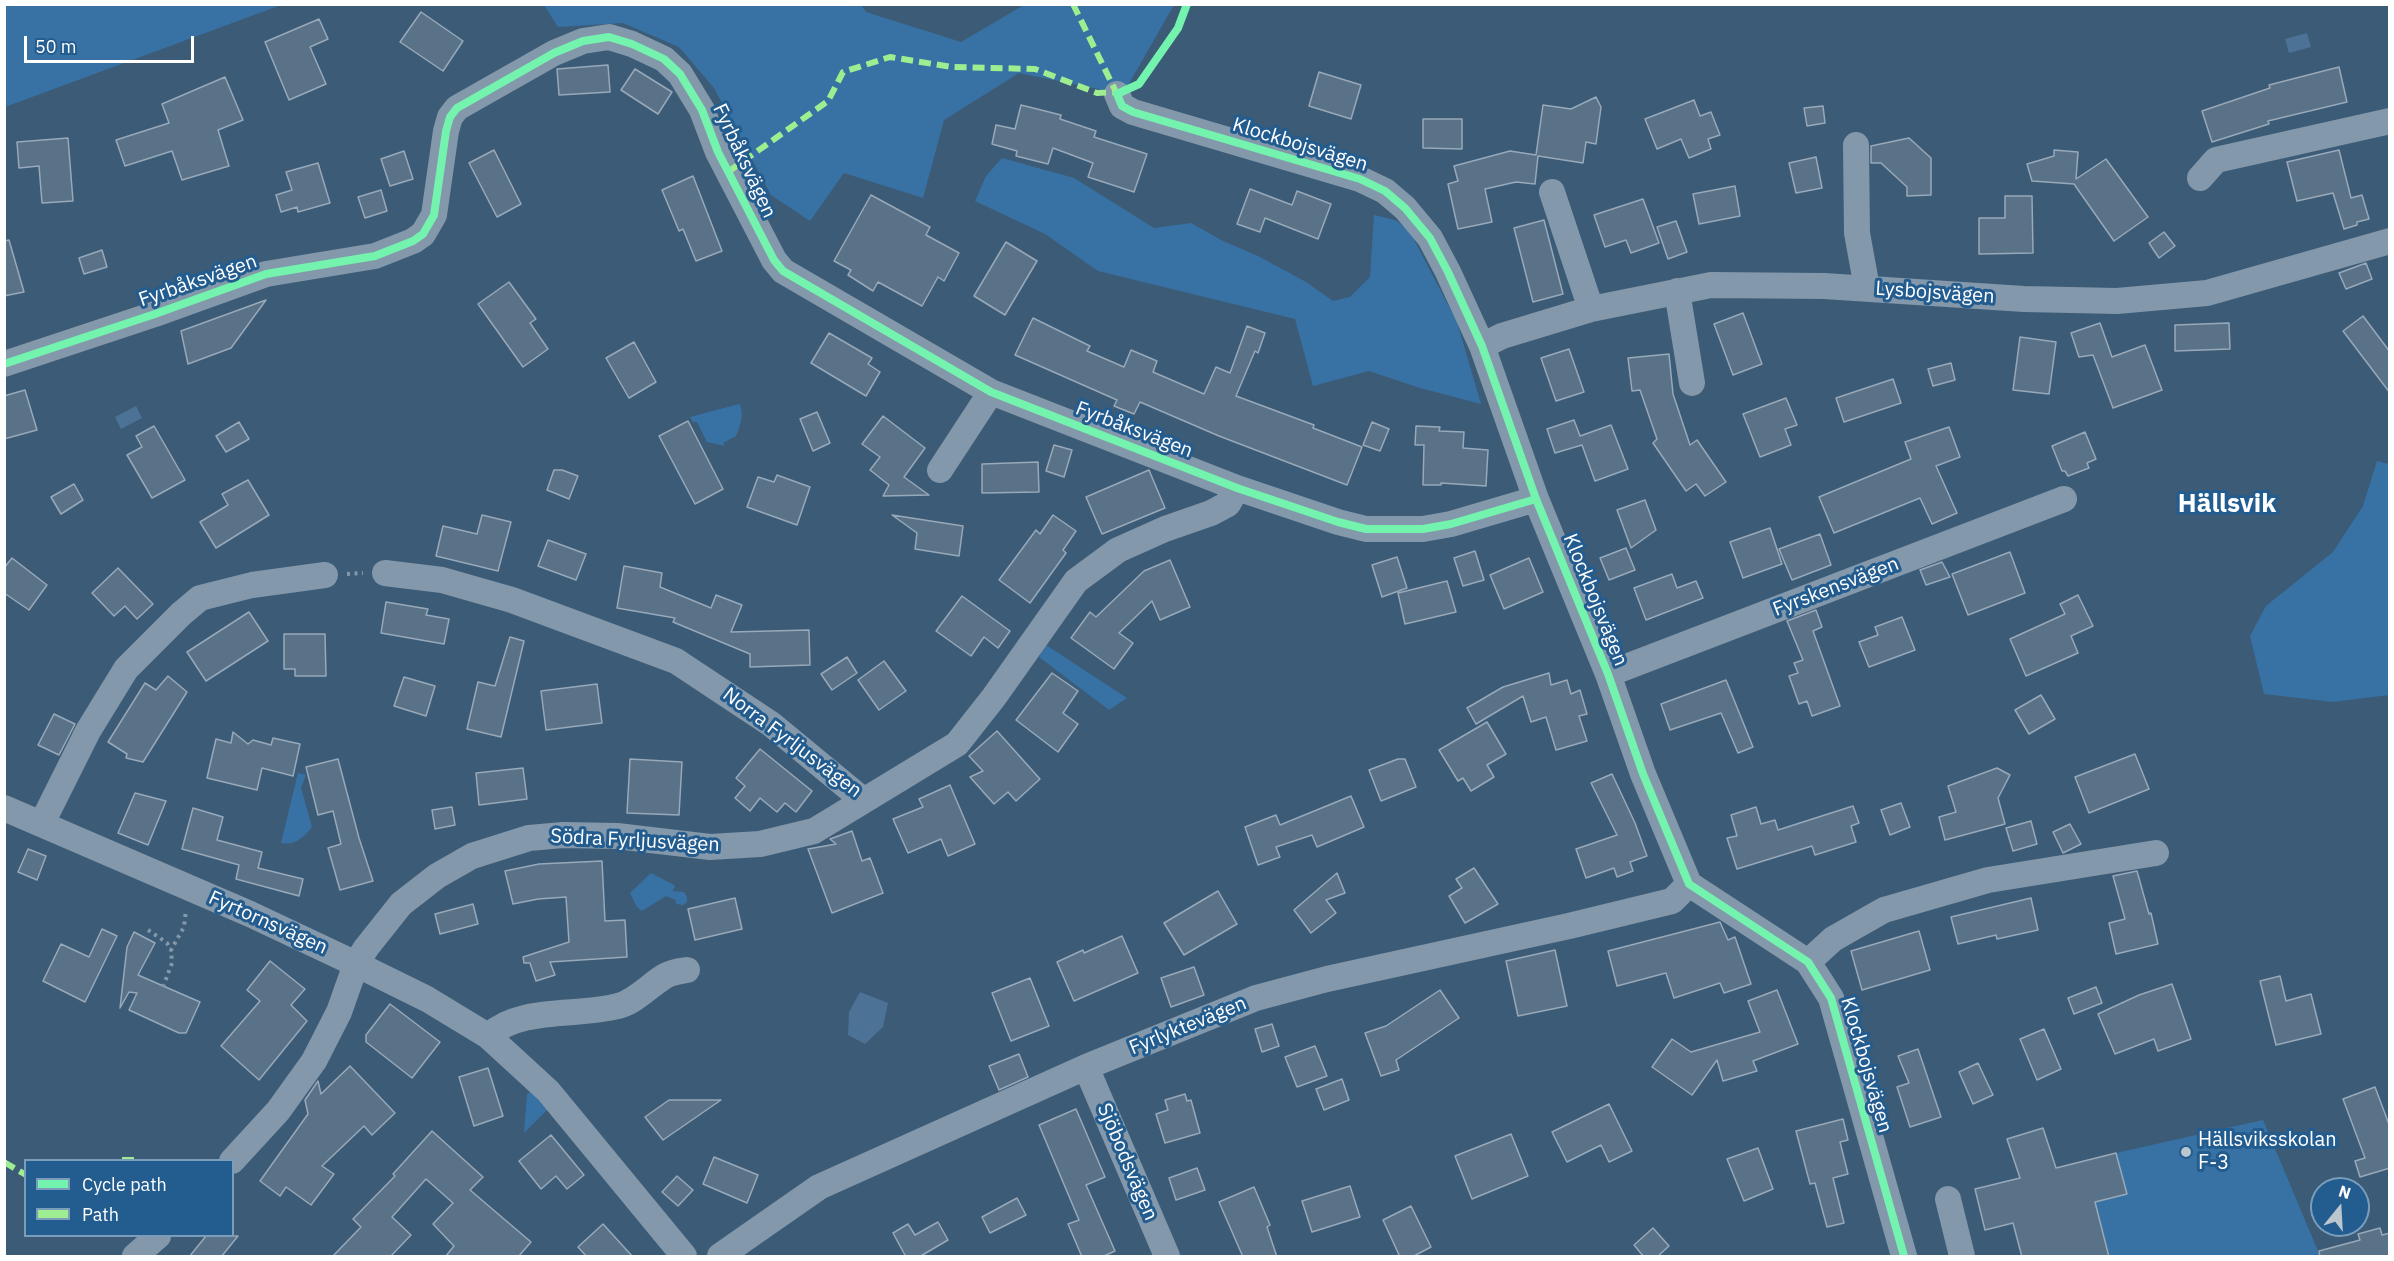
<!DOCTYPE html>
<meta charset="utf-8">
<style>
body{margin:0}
#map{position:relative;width:2394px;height:1261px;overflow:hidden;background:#3c5b76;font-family:"IBM Plex Sans",sans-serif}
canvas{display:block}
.frame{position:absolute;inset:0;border:6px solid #fff;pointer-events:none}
.legend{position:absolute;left:24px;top:1159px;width:210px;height:78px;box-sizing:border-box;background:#235c8f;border:2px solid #7b9dbc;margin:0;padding:8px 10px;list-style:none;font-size:18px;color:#fff}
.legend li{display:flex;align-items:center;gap:12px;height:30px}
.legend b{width:30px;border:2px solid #7b9dbc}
.north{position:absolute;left:2310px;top:1177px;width:60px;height:60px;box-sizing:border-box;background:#235c8f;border:2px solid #7b9dbc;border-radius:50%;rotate:18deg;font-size:16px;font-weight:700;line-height:24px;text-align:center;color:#fff}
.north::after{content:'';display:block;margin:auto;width:21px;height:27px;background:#bbc6cf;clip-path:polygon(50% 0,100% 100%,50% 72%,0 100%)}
.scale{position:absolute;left:24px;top:36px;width:170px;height:27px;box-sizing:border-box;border:3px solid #fff;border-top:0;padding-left:8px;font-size:18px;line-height:21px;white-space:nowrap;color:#fff;-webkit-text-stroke:4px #235c8f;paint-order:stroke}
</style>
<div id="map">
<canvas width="2394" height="1261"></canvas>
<div class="frame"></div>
<ul class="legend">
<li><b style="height:8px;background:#73f3ae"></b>Cycle path</li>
<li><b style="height:8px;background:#9fed91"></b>Path</li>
</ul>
<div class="north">N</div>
<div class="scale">50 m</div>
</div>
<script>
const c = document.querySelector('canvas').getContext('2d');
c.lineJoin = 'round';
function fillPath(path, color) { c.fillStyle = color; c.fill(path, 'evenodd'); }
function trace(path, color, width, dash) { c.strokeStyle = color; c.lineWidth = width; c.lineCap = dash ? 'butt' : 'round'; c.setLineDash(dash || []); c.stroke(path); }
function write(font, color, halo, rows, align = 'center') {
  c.font = font + ' "IBM Plex Sans",sans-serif'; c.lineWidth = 6; c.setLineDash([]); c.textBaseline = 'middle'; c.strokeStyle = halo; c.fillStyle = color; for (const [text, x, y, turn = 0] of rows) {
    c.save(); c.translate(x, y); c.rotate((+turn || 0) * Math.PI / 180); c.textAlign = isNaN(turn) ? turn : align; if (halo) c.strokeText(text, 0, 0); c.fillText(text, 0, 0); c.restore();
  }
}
fillPath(new Path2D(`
 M5,4H281V5L5,107Z
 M544,5H861L866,12L961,42L1024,5H1174L1123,94L1019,73L944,120L923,198L844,173L810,221L771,195L714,88L679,47L623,23L558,27Z
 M1002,158L1074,178L1154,228L1191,223L1223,241L1258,256L1306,282L1333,301L1350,297L1370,277L1374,215L1395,220L1409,230L1457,322L1481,404L1420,388L1369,371L1313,386L1295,319L1098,271L1045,234L975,201L986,176Z
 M739,404C745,412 740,427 736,436L723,443L725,446L707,442L697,422H693L690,417Z
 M2377,461L2389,464V695L2333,702L2264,694L2250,636L2266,606L2333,552L2363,506Z
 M1046,645L1127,698L1109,710L1039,657Z
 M298,773L306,775L301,788L312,827C304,837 295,846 281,843Z
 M651,873L674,885L675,887L672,891L684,892L687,897V902L683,905L676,904V900L666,896L642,911L637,907L630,893Z
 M531,1091L549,1108L524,1133L527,1094Z
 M2263,1120L2320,1256H2109L2095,1202L2127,1194L2116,1153Z`), '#3872a5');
fillPath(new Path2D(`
 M2307,33L2311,47L2289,53L2285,39Z
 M136,406L142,418L121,429L115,417Z
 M860,992L888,1003L883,1027L865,1044L848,1035L849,1012Z`), '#4c7396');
const building = new Path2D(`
 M421,12L463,41L443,71L400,42Z
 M319,19L328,39L310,47L326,84L289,100L265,42Z
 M608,65L610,92L559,95L557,69Z
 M2339,67L2347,102L2268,121L2269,124L2212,142L2202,111L2270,88L2269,85Z
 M635,69L672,92L658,114L621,90Z
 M1319,72L1361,85L1351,119L1309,106Z
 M225,77L243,120L218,130L229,166L182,180L172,151L125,166L116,140L169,123L162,104Z
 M1596,97L1601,107L1596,144L1586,142L1583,163L1538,156L1535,184L1516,182L1485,189L1492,222L1458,229L1448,184L1458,181L1454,166L1510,151L1536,155L1543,105L1571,109Z
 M1694,100L1700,116L1711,112L1720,135L1708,139L1711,149L1689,158L1681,139L1657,149L1645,119Z
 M1021,105L1061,115L1060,119L1096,131L1094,137L1147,154L1134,192L1088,177L1093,163L1053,148L1048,164L1016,156L1017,151L992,144L996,125L1015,129Z
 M1823,106L1825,123L1807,126L1804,108Z
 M1423,119H1462V149L1423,148Z
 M68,138L73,201L42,203L39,166L19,168L17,142Z
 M1909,138L1931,158V195L1907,196V187L1881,163H1871V146Z
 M494,150L521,204L497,217L469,163Z
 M2054,150L2078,152L2076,179L2106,159L2148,217L2114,241L2074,184L2032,181L2027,164L2054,156Z
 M2339,150L2351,198L2362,195L2369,219L2357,222V225L2344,229L2333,193L2297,201L2287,162Z
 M404,151L413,179L390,186L381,159Z
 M1816,157L1822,188L1796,193L1789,163Z
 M318,163L330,203L298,212L297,207L281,212L276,195L292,190L286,172Z
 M693,176L722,251L696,261L683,229L679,231L662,190Z
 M1735,186L1740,216L1699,224L1693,194Z
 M1250,189L1292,205L1297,191L1331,204L1318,239L1265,218L1260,232L1237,224Z
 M381,190L387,211L365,218L358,197Z
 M871,195L930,227L926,235L959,253L944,281L938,277L922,306L878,282L873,291L848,275L851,270L834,261Z
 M2005,196H2032L2033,253L1979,254V218H2005Z
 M1643,199L1659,243L1631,253L1626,240L1605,247L1594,215Z
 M1544,220L1563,294L1533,302L1514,228Z
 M1676,221L1687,252L1668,259L1657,227Z
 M2164,232L2175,246L2159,258L2149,243Z
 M9,240L24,292L4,296V241Z
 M1006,242L1037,261L1005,315L974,296Z
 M102,250L107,267L84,274L79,258Z
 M2366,263L2372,279L2346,289L2339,273Z
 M509,282L536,319L530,323L548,349L523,367L478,304Z
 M266,300L231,348L188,364L181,331Z
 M1743,313L1762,364L1733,375L1714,324Z
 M2363,316L2390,352V393L2343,331Z
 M1033,318L1090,346L1087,351L1124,367L1131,350L1157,361L1153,372L1204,394L1216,367L1230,373L1247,326L1265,333L1258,353L1255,351L1236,396L1314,425L1313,428L1362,447L1347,485L1219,436L1140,402L1134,414L1114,406L1117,400L1015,355Z
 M2100,323L2112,357L2145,345L2162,390L2113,408L2093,355L2079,357L2071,333Z
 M2229,323L2230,349L2175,351V325Z
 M829,333L872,358L868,364L880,372L866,396L811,363Z
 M2020,337L2056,342L2049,394L2013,390Z
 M634,342L656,382L629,398L606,358Z
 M1569,349L1584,392L1556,401L1541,358Z
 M1669,354L1673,394L1690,445L1697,440L1726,482L1705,496L1696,484L1686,491L1653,443L1657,439L1640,390L1632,391L1628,358Z
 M1951,363L1955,380L1933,386L1928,369Z
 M1893,379L1901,403L1844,422L1836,398Z
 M25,390L37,430L4,439V396Z
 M1786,398L1797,425L1785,429L1791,445L1760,457L1743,414Z
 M817,412L830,443L813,451L800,419Z
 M883,416L925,448L904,477L929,495L883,496L889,485L870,470L880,457L862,444Z
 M1574,420L1580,436L1611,425L1628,469L1595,481L1582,445L1555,453L1547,429Z
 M688,421L723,489L695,504L659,436Z
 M239,422L249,439L226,452L216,436Z
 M1372,422L1389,429L1380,451L1363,445Z
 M154,426L185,480L152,498L127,455L142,447L136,436Z
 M1416,426L1440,427L1439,431L1464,432L1463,448L1488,450L1486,486L1441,483V485H1423L1424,445H1415Z
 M1949,427L1960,457L1936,466L1957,513L1932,524L1920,498L1834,533L1819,497L1911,459L1905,442Z
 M2085,432L2096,459L2087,463L2089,468L2068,476L2065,471H2062L2052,446Z
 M1054,445L1072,450L1064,477L1046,471Z
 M1038,462L1039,492L982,493V464Z
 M554,470H562L578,476L569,499L547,490Z
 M1149,470L1165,508L1102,534L1086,497Z
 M777,475L810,487L797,525L747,507L758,477L774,482Z
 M248,480L269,515L216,548L200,522L228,505L222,494Z
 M74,484L83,500L61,514L51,497Z
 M1645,500L1656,530L1631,548L1617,510Z
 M482,515L511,522L498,571L436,556L443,526L477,534Z
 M892,515L963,526L959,556L915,549L917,533Z
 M1053,515L1076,531L1063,550L1066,553L1030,603L999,580L1036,530L1040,534Z
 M1770,528L1782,564L1743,578L1730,542Z
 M1820,534L1831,565L1792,580L1779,549Z
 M548,540L586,554L576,580L538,566Z
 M1626,548L1635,570L1609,580L1600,558Z
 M1475,551L1484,580L1463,586L1454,558Z
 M2010,552L2025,593L1968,615L1952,574Z
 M1397,557L1407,588L1382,597L1372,565Z
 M12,558L47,585L29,610L4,593V568Z
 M1529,558L1543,592L1504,609L1490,575Z
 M1170,560L1190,607L1160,620L1152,601L1119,633L1133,643L1114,669L1071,638L1090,612L1096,617L1144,571Z
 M1942,562L1950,577L1926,585L1920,570Z
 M624,566L662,573L660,587L711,608L716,595L742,605L731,632L809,630L810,665L750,667V654L673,622L675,618L617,608Z
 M118,568L153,604L137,619L125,606L114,616L92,593Z
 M1672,574L1677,588L1696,581L1703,598L1646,620L1634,588Z
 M1447,581L1456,612L1405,624L1398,593Z
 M2078,595L2093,626L2071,636L2078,653L2026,676L2010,639L2065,614L2060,604Z
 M962,596L1010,631L998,648L984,637L971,656L936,631Z
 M386,602L428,609L426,615L449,619L444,644L381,633Z
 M1816,610L1822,627L1813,631L1840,706L1812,716L1807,701L1799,704L1789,676L1798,673L1794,663L1803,660L1787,621Z
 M249,612L268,641L206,681L187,652Z
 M1902,617L1915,650L1869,667L1859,642L1878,635L1875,627Z
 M284,634H325L326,676H295V669H284Z
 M510,637L524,641L501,737L467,729L478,682L495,686Z
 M847,657L857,673L832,690L821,674Z
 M884,661L906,691L879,710L858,680Z
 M1052,673L1078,691L1063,713L1078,724L1058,752L1016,720Z
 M1549,673L1551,685L1567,680L1571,694L1580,690L1587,714L1579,716L1587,741L1556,750L1546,717L1531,722L1523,696L1476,724L1467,708L1503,687Z
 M168,676L187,692L143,762L126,758L127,754L108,742L145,683L156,690Z
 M404,677L435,686L426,716L394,706Z
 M1726,680L1753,747L1738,753L1721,713L1670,730L1661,704Z
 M597,684L602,723L546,730L541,691Z
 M2041,695L2055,719L2029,734L2015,710Z
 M54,714L75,724L59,755L38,745Z
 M1487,722L1506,754L1487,765L1494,777L1471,791L1463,778L1458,781L1439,750Z
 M997,731L1040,779L1016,801L1008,792L994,804L970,777L983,771L969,756Z
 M233,732L248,744L253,740L271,745L273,738L300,744L293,776L262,768L257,790L207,778L216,739L231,743Z
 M760,749L812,791L796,812L785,803L777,812L760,798L750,811L735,798L745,786L736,778Z
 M2135,754L2149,789L2089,813L2075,777Z
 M338,759L359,838L373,881L340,890L328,848L341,844L333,811L318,815L306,767Z
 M630,759L682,762L679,815L627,813Z
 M1398,759H1405L1416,787L1381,801L1369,770Z
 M523,768L527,799L479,805L476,773Z
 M1997,768L2010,775L1998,798L2005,824L1945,840L1939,817L1956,812L1948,786Z
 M1612,774L1635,823L1647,856L1630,862L1633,871L1617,877L1614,868L1586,878L1576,849L1617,835L1591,783Z
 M950,785L975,844L948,856L941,839L908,853L893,819L923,807L919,799Z
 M135,793L166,801L148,845L118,833Z
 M1351,796L1364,827L1317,847L1312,835L1276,847L1280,857L1258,865L1245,827L1276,815L1280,825Z
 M1901,803L1910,827L1890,835L1881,810Z
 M1853,806L1859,823L1851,826L1856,842L1815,855L1812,846L1737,869L1727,838L1737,836L1731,815L1756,807L1761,824L1775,820L1778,830Z
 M452,807L455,825L435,829L432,810Z
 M193,808L223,817L217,840L262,852L258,868L303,879L299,896L236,879L239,865L182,849Z
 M2031,821L2037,844L2013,851L2006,828Z
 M2070,824L2081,844L2063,853L2053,832Z
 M852,831L862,861L870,858L883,893L832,913L808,849L836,844L830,839Z
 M28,849L46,856L37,880L18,872Z
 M602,861L605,921L625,920L627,957L550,962L555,975L536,981L530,963H524L523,957L569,942L566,897L538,899L513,904L505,871L539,864Z
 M1474,868L1498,904L1465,923L1449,896L1462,888L1456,879Z
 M2137,871L2149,914L2151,913L2158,944L2116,954L2109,923L2125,919L2113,876Z
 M1337,873L1345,893L1326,900L1336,913L1311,933L1294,910Z
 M1218,891L1237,924L1184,955L1164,923Z
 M735,898L742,929L695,940L688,909Z
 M2031,898L2038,930L1997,939L1996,935L1958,944L1951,917Z
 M473,904L478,924L440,934L435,914Z
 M1720,922L1728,940L1735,937L1751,984L1724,993L1720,983L1674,998L1666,973L1617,986L1608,951Z
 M102,929L117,936L85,1002L43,981L61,944L89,957Z
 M1919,931L1930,970L1862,990L1851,951Z
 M134,932L155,943L138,975L200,1002L186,1033H179L129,1010L137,993L129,992L120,1008L127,947Z
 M1122,936L1138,973L1074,1001L1057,962L1083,950L1084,953Z
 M1555,950L1567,1006L1518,1016L1506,961Z
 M270,961L305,989L291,1005L307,1021L259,1080L221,1046L260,1001L247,990Z
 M1194,967L1204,995L1171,1007L1161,978Z
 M2280,976L2286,1001L2311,994L2321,1034L2276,1045L2260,981Z
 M1030,978L1049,1026L1011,1041L992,993Z
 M2172,984L2191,1039L2158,1051L2154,1039L2115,1054L2098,1014L2139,995Z
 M2096,987L2102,1003L2074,1014L2068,998Z
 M1440,990L1459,1018L1396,1060L1399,1070L1381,1076L1365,1033L1386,1026Z
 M1777,990L1798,1044L1753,1061L1757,1071L1723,1081L1717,1060L1692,1095L1652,1067L1672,1039L1691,1052L1760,1032L1748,1001Z
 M390,1004L440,1042L412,1078L366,1042V1035Z
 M1272,1024L1279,1046L1262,1052L1255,1029Z
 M2044,1029L2061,1069L2037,1080L2020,1039Z
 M1315,1046L1327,1076L1297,1087L1285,1057Z
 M1918,1049L1941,1117L1910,1127L1897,1087L1909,1083L1898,1056Z
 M1019,1054L1028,1077L999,1090L989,1066Z
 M1978,1063L1993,1095L1973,1104L1959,1072Z
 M350,1066L395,1113L372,1135L364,1126L322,1166L334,1174L311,1205L286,1187L280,1196L260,1181L308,1114L305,1100L318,1081L321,1094Z
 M488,1068L503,1116L474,1126L459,1077Z
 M1342,1079L1349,1100L1324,1110L1316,1089Z
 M2375,1087L2390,1127V1168L2360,1177L2355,1161L2365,1158L2343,1099Z
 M1185,1094L1187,1101L1191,1100L1200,1133L1165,1143L1156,1114L1168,1110L1165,1100Z
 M669,1100H721L663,1140L645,1117Z
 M1609,1104L1632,1151L1609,1162L1601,1145L1567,1162L1552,1132Z
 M1076,1109L1105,1177L1086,1185L1115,1251L1102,1257H1082L1068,1224L1079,1220L1039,1125Z
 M1843,1119L1848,1140L1840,1142L1848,1174L1833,1178L1844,1223L1827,1227L1815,1183L1810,1184L1796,1131Z
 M2043,1128L2056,1168L2116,1153L2127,1194L2095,1202L2109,1257H2022L2013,1223L1985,1230L1975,1189L2020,1178L2007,1139Z
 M432,1131L483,1177L470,1190L531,1242L518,1257H445L454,1246L433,1224L453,1203L426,1179L392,1217L411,1235L390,1257H332L361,1227L353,1219L395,1176L393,1174Z
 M1511,1134L1528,1176L1472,1199L1455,1156Z
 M551,1135L584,1175L567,1189L556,1176L541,1189L519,1161Z
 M1758,1148L1773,1189L1744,1201L1727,1159Z
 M714,1157L758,1175L747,1203L703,1184Z
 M1197,1168L1205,1190L1176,1200L1169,1178Z
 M677,1176L693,1190L678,1206L662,1192Z
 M1350,1186L1360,1217L1312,1232L1302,1201Z
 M1254,1187L1270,1225L1267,1227L1277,1257H1243L1219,1202Z
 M1017,1198L1026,1215L990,1233L982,1217Z
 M1411,1206L1431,1247L1412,1257H1400L1383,1220Z
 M938,1222L948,1240L919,1257H906L893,1233L908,1224L915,1235Z
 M603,1224L633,1257H587L578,1247Z
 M1653,1228L1669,1246L1657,1257H1644L1634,1245Z
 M2380,1228L2382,1235L2390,1233V1257H2320L2319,1251L2360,1240L2358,1234Z
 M206,1236H238L221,1257H189Z`);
fillPath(building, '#5a7288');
trace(building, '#98a9b9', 1.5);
trace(new Path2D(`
 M347,574L363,573
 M148,930L167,943L171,950L184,927L186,910
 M163,987L172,963L171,950`), '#8398aa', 4, [3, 4.5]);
trace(new Path2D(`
 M1117,94L1122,106L1133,112L1360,179L1385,191L1405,208L1430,238L1448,272L1482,346L1536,499L1608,674L1643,774L1689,884L1808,962L1831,998L1904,1256
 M1856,145L1857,233L1867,288
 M2200,178L2216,160L2390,121
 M1552,192L1591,309
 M1677,291L1692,383
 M1482,346L1502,336L1591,309L1711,285L1824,286L2024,299L2117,301L2207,293L2390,241
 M4,364L155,314L266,274L375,256L413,241L423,234L434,215L446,131L450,117L457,108L554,53L583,41L609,37L632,44L664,59L680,74L702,110L718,152L774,260L783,271L991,392L1237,488L1338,522L1366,529H1423L1451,524L1536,499
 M940,470L991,392
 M385,573L442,580L512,600L676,661L771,724L863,800
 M1608,674L2064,499
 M4,808L250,914L356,964L427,999L488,1036L548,1091L684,1256
 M42,823L88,731L126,669L181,614L200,598L252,585L325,575
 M1808,962L1833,939L1884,910L1988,880L2156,853
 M488,1036C521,1006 576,1017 618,1006C635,1002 650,985 665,976C672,972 680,971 687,970
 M1086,1067L1167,1256
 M232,1161L278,1111L314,1061L339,1012L356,964L366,948L401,904L437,876L472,856L529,838L563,835L617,836L710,847L760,844L814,831L957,744L994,697L1076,581L1118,550L1165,529L1211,513L1228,504L1237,488
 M1948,1199L1962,1256
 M135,1256L158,1236
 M720,1256L819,1187L1086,1067L1256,998L1327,979L1569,926L1672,901L1689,884`), '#8398aa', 26);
trace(new Path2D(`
 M1073,4L1117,94
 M728,172L828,101L843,72L890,57L952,67L1035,69L1097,93L1121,92
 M122,1160H135
 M4,1162L26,1175`), '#9fed91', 6, [12, 6]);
trace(new Path2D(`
 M1187,4L1178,28L1139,84L1117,94L1122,106L1133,112L1360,179L1385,191L1405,208L1430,238L1448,272L1482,346L1536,499L1608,674L1643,774L1689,884L1808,962L1831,998L1904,1256
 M4,364L155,314L266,274L375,256L413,241L423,234L434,215L446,131L450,117L457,108L554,53L583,41L609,37L632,44L664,59L680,74L702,110L718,152L774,260L783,271L991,392L1237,488L1338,522L1366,529H1423L1451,524L1536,499`), '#73f3ae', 8);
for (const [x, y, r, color] of [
 [2186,1152,6,"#bbc6cf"]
]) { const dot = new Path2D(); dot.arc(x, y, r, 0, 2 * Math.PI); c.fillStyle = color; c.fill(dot); trace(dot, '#235c8f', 2); }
write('20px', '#fff', '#235c8f', [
 ["Klockbojsvägen",1300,145,17],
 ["Fyrbåksvägen",744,161,65],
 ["Fyrbåksvägen",198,281,-19],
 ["Lysbojsvägen",1935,293,4],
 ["Fyrbåksvägen",1134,430,21],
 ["Fyrskensvägen",1836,587,-21],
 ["Klockbojsvägen",1595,600,68],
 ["Norra Fyrljusvägen",792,743,37],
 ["Södra Fyrljusvägen",635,841,3],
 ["Fyrtornsvägen",268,923,24],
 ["Fyrlyktevägen",1188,1026,-22],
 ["Klockbojsvägen",1866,1065,74],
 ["Sjöbodsvägen",1127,1162,67]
]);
write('20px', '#fff', '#235c8f', [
 ["Hällsviksskolan",2198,1140],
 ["F-3",2198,1163]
], 'left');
write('bold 26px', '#fff', '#235c8f', [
 ["Hällsvik",2227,504]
]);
</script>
